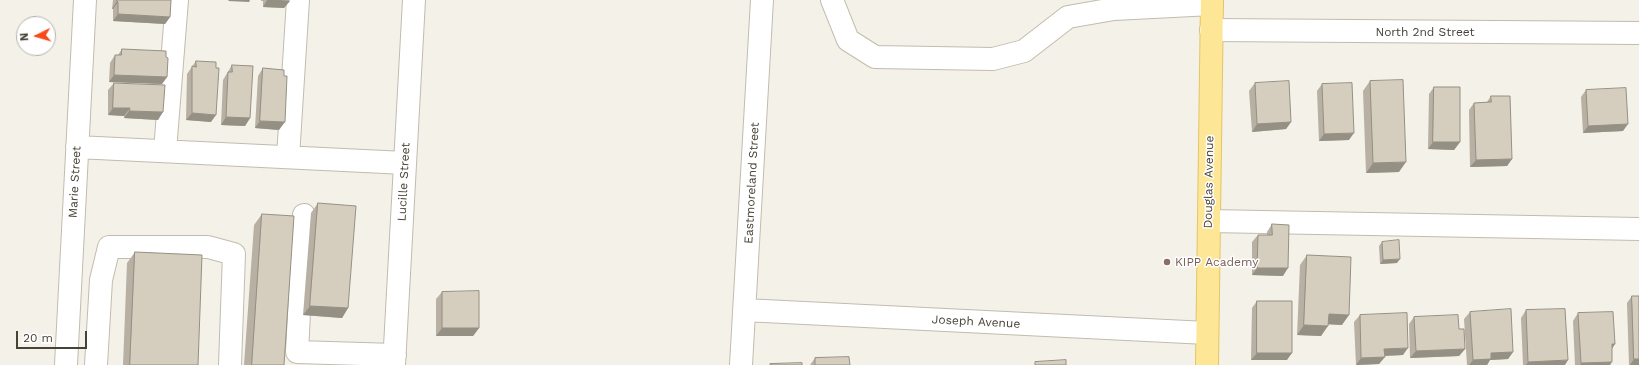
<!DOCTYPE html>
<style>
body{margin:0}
#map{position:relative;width:1639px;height:365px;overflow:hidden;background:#f4f1e8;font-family:"Work Sans",sans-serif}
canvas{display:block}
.north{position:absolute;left:16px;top:16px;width:40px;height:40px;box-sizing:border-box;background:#fff;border:1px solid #b5b3af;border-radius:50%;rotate:265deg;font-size:11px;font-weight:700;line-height:16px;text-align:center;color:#474236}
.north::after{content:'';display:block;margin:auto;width:14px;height:18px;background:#f84a1b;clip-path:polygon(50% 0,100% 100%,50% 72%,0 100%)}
.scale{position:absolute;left:16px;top:331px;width:71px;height:18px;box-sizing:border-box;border:2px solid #474236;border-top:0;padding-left:5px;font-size:12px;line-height:14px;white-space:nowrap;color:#474236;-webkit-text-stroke:3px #fff;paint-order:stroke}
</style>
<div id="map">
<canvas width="1639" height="365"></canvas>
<div class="north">N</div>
<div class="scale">20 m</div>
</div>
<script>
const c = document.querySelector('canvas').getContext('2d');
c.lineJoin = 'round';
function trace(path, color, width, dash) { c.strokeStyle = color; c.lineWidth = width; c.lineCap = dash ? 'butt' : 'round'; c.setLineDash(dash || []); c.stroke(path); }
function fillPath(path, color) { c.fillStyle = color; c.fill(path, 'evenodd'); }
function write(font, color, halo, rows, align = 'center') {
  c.font = font + ' "Work Sans",sans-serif'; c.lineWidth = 3; c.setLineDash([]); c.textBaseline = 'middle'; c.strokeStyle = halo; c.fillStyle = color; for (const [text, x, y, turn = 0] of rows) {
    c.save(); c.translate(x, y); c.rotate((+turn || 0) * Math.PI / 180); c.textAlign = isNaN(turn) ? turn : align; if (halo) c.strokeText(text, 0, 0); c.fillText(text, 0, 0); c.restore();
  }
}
const minor = new Path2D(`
 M832,0L848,40L875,57L993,59L1024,51L1068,17L1114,9L1212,4
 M1211,30L1639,33
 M77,147L405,163
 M165,151L177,0
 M288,157L298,0
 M304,215L297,352L395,355
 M1209,221L1639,229
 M744,310L1207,333
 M66,365L85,0
 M96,365L101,280L109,247H208L234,254L230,365
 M394,365L414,0
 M741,365L762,0`);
const major = new Path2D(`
 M1207,365L1212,0`);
trace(minor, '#c2bcad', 24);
trace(major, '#e3c567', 24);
trace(minor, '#fff', 22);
trace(major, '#fde797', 22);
fillPath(new Path2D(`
 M113,0H171L170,17L165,24L113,21V9H112Z
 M261,0H290L284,8L263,7V1H261Z
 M122,49L166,57L167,77L162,84L109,82L110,63L115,55H118Z
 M196,61L211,122L186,120L187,74Z
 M232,65L250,118L245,126L221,125L223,80Z
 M263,68L279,130L255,128L258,76Z
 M1370,81L1399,172L1366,173L1363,91Z
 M114,83L158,120L124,118V116L108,115V90Z
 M1255,83L1291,122L1286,129L1252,132L1249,91Z
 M1322,84L1349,140L1319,141L1317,91Z
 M1434,87L1460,142L1454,150L1428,149L1429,94Z
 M1586,90L1623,131L1583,133L1581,97Z
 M1491,96L1512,159L1507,166L1470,167L1469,110L1474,103L1487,102Z
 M318,203L348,308L342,318L303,315L311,213Z
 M262,214L284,365H244L254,225Z
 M1272,224L1283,276L1252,275V242L1258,235H1267V232Z
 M1382,242L1397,263L1380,264L1379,246Z
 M135,252L198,365H123L127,263Z
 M1307,255L1342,325L1328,324L1321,336L1297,335L1300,265Z
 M442,292L479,328L473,336H436V299Z
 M1632,296L1639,365H1629L1627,303Z
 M1257,301L1287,360H1251L1252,308Z
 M1526,310L1565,365H1523L1521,318Z
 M1470,312L1513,352L1508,359L1490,360L1487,365H1467L1464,319Z
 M1578,313L1615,344L1612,349L1610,365H1575L1573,321Z
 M1360,315L1403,355L1385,356L1379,364L1356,365L1354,322Z
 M1414,317L1459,329L1465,349L1459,356L1410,358L1409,324Z
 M815,358L850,365H810Z`), '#b7b0a3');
fillPath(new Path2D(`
 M229,0H250L249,2L228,1Z
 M267,0H280L290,1L284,8L263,7Z
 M117,1L118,2L113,9H112Z
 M118,14L170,17L165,24L113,21Z
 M114,75L167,77L162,84L109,82Z
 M113,108H130L124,116L108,115Z
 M129,111L163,112L158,120L124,118Z
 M192,113L216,115L211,122L186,120Z
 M226,117L250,118L245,126L221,125Z
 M260,121L285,122L279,130L255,128Z
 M1291,122L1286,129L1252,132L1257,124Z
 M1628,124L1623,131L1583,133L1588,126Z
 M1354,133L1349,140L1319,141L1324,134Z
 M1433,142H1460L1454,150L1428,149Z
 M1512,159L1507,166L1470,167L1476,160Z
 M1406,162L1399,172L1366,173L1373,163Z
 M1400,259L1397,263L1380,264L1383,260Z
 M1257,268H1288L1283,276L1252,275Z
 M310,306L348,308L342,318L303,315Z
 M1329,314L1349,315L1342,325L1322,324Z
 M1304,325L1328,326L1321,336L1297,335Z
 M442,328H479L473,336H436Z
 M1612,344H1615L1610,351Z
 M1408,348L1403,355L1379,356L1384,349Z
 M1465,349L1459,356L1410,358L1416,351Z
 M1513,352L1508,359L1490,360L1487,365H1469L1473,360L1491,353Z
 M1257,353H1292L1287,360H1251Z
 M1385,357L1379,364L1356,365L1361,358Z
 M1634,359H1639V365H1630Z
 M1568,360L1565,365H1526L1528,362Z
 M1612,362L1610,365H1580L1581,363Z`), '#959084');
const building = new Path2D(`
 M117,0H171L170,17L118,14V2L117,1Z
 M122,49L166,51V57L168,58L167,77L114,75L115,55H121Z
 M196,61L216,62V68H219L216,115L192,113V66L196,67Z
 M232,65L253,66L250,118L226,117L228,72H232Z
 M263,68L284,70V76H287L285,122L260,121Z
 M1403,80L1406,162L1373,163L1370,81Z
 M1289,81L1291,122L1257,124L1255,83Z
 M114,83L165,85L163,112L129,111L130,108H113Z
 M1352,83L1354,133L1324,134L1322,84Z
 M1434,87H1460V142H1433Z
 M1626,88L1628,124L1588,126L1586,90Z
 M1491,96H1510L1512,159L1476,160L1474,103L1491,102Z
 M318,203L356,206L348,308L310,306Z
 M262,214L294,216L284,365H252Z
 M1272,224L1289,225L1288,268H1257L1258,235H1272Z
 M1399,240L1400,259L1383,260L1382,242Z
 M135,252L202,255L198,365H130Z
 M1307,255L1351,257L1349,315L1329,314L1328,326L1304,325Z
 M479,291V328H442V292Z
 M1632,296H1639V359H1634Z
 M1257,301H1292V353H1257Z
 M1511,309L1513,352L1491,353V359L1473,360L1470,312Z
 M1565,309L1568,360L1528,362L1526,310Z
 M1613,312L1615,344H1612V362L1581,363L1578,313Z
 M1407,313L1408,348L1384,349L1385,357L1361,358L1360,315Z
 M1458,315L1459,329H1464L1465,349L1416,351L1414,317Z
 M849,357L850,365H815V358Z
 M1066,360V365H1035V362Z
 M802,363V365H770V364Z`);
fillPath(building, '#d5cdbd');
trace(building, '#959084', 1);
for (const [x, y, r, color] of [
 [1167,262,4,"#8d6e63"]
]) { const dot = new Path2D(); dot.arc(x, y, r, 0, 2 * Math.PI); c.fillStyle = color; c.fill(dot); trace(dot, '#fff', 1.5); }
write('12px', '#474236', '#fff', [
 ["North 2nd Street",1425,32],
 ["Marie Street",75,182,-87],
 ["Lucille Street",404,182,-87],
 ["Douglas Avenue",1209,182,-89],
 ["Eastmoreland Street",752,183,-87],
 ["Joseph Avenue",976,322,3]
]);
write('12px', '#785e54', '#fff', [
 ["KIPP Academy",1175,262]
], 'left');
</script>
